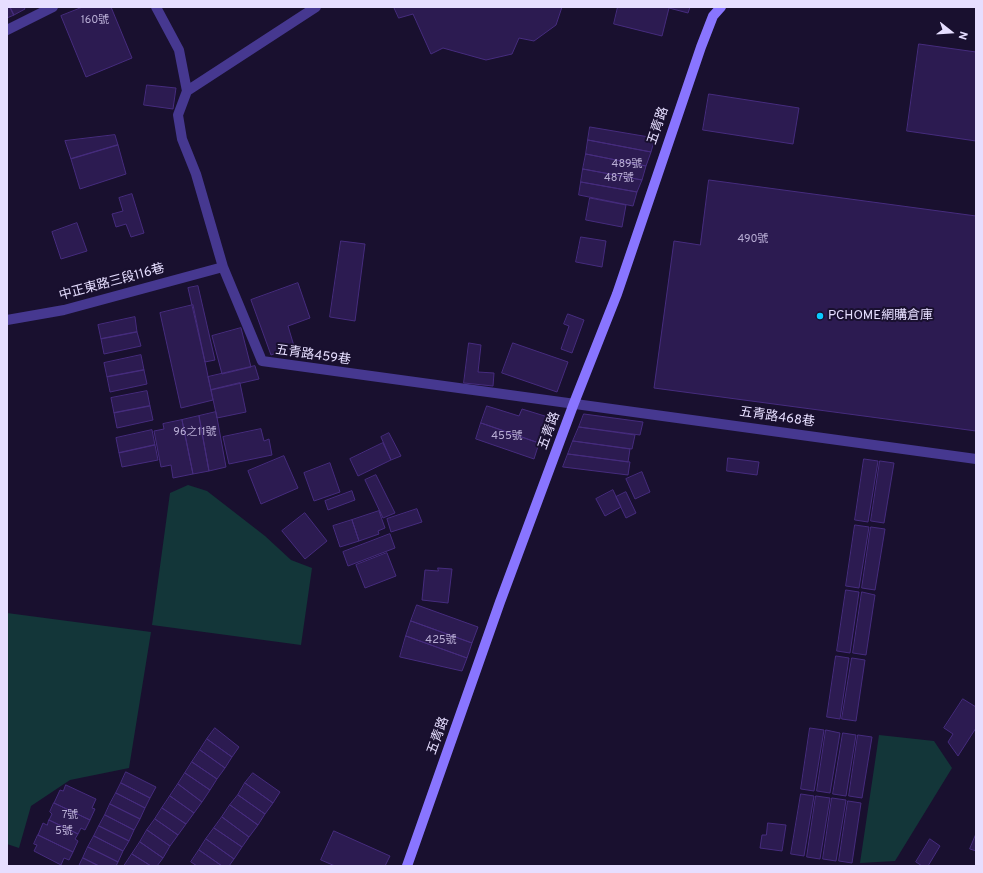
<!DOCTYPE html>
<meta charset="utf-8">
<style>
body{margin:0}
#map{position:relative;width:983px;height:873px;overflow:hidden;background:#19102f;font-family:Overpass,sans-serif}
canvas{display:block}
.frame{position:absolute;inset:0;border:8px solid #e6deff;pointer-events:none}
.north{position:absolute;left:931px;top:12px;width:40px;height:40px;-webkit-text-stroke:3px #19102f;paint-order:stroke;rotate:107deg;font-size:11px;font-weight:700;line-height:16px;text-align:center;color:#e6deff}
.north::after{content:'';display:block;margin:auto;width:14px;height:18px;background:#e6deff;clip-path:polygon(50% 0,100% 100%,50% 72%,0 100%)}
</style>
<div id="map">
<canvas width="983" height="873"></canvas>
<div class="frame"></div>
<div class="north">N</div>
</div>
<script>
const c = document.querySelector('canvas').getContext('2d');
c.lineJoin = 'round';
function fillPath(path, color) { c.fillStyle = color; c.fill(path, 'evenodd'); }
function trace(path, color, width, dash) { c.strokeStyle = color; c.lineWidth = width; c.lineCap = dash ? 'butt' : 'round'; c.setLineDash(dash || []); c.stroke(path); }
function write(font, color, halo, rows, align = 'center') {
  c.font = font + ' Overpass,"Noto Sans TC",sans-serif'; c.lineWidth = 4; c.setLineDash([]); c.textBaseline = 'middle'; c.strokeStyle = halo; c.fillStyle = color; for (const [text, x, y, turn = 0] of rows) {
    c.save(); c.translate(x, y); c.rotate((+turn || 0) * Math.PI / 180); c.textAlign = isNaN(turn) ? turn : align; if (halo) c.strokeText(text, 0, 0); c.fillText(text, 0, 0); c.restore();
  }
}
fillPath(new Path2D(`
 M188,485L207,491L265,536L291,560L312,568L301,645L152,625L170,493Z
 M7,613L151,632L129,768L70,780L31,806L19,848L7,844Z
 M879,735L934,741L952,768L895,861L860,863Z`), '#133639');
const building = new Path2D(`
 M7,7H10L14,15L7,18Z
 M10,7H24L25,9L14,15Z
 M83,7H111L132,58L86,77L61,16Z
 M394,7H562L556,25L534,41L519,38L512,54L486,60L443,48L431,54L413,14L399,18Z
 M618,7H690L688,13L669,8L662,36L614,24Z
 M919,44L976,52V141L907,131Z
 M147,85L176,88L173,109L144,105Z
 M709,94L799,108L793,144L703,130Z
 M590,127L655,138L651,152L588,140Z
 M115,135L118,145L71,159L65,141Z
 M588,140L651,152L646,166L586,154Z
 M118,145L126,174L80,189L71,159Z
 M586,154L646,166L642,180L583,169Z
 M583,169L642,180L637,192L581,182Z
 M709,180L976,216V431L654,388L674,241L700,245Z
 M581,182L637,192L633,206L579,195Z
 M132,194L144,233L131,237L126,224L116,227L112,214L123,211L119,198Z
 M590,198L626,205L622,227L586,220Z
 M77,223L87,251L61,259L52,232Z
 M581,237L606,241L602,267L576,262Z
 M341,241L365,244L355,321L330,317Z
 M298,283L310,318L288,326L294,346L271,355L251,300Z
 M198,286L215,360L205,362L188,288Z
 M193,305L213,400L181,408L160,313Z
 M568,314L584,320L572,353L561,349L569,326L564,324Z
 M135,317L137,332L101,339L98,325Z
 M241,328L251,367L222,374L212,336Z
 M137,332L141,346L104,354L101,339Z
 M469,343L481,345L478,372L494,373L493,386L464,383Z
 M513,343L568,362L557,392L502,373Z
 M141,355L144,370L107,377L104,363Z
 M255,366L259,379L211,390L208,377Z
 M144,370L147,384L110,392L107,377Z
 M240,383L246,412L217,418L211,390Z
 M147,391L150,406L114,413L111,398Z
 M150,406L153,420L117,428L114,413Z
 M487,406L519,416L522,409L548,417L539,443L481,423Z
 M216,412L226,467L209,471L199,416Z
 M584,414L643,422L640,435L579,427Z
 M199,416L209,471L193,474L182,420Z
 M182,420L193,474L173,478L171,465L161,467L154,431L164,429L163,424Z
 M481,423L539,443L534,459L476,439Z
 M579,427L635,435L632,449L573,441Z
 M261,429L264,441L269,439L272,455L229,464L223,437Z
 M152,430L155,445L119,453L116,438Z
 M389,433L401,456L391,460L381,437Z
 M573,441L630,449L628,462L568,454Z
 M383,443L391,460L358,476L350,459Z
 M155,445L158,460L122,467L119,453Z
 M568,454L630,462L628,475L563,467Z
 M284,456L298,488L261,504L248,471Z
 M728,458L759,462L757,475L727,471Z
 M864,459L878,461L868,522L855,520Z
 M880,461L894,463L884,523L871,521Z
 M330,463L340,492L314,501L304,473Z
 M642,472L650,492L635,499L626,479Z
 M376,475L395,513L383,518L365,480Z
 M613,490L621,507L605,516L596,499Z
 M352,491L355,500L328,510L325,501Z
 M626,492L636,513L626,518L616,497Z
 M417,509L422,522L391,532L387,519Z
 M379,511L385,528L378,531L379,534L359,541L352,520Z
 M305,513L327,541L305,559L282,531Z
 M352,520L359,541L340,547L333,526Z
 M855,525L869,527L859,588L846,586Z
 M871,527L885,529L875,590L862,588Z
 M390,534L395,548L348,566L343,552Z
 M387,553L396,576L365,588L356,565Z
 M438,568L452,569L448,603L422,600L425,570L438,571Z
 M846,590L859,592L850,653L837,651Z
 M862,592L875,595L866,655L853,653Z
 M417,605L478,627L472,643L411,621Z
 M411,621L472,643L467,658L406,636Z
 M406,636L467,658L462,671L400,657Z
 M836,656L849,658L840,719L827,717Z
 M852,658L865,660L856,721L842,719Z
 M963,699L976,707V728L958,756L948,742L953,734L944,728Z
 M215,728L239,747L232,757L207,739Z
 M810,728L824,730L814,791L801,789Z
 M826,730L840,733L830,793L817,791Z
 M843,733L856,735L846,796L833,794Z
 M858,735L872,737L862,798L849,796Z
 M207,739L232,757L225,768L200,750Z
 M200,750L225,768L217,779L192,762Z
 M192,762L217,779L210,790L185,773Z
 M126,772L156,787L150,798L121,783Z
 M185,773L210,790L202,802L178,784Z
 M253,773L280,792L273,803L245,783Z
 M121,783L150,798L145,808L116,793Z
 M245,783L273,803L265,814L238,795Z
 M178,784L202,802L194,813L170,796Z
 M66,785L96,799L92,808L95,809L90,820L54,803L60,790L63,791Z
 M116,793L145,808L140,819L110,804Z
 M801,794L814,796L804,856L791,854Z
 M238,795L265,814L258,825L230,805Z
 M170,796L194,813L186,824L162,808Z
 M816,796L830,798L820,859L807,857Z
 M832,798L846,800L836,861L823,859Z
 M848,801L861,803L852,863L839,861Z
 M54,803L90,820L85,830L81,828L78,834L49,820L52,814L50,812Z
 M110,804L140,819L134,830L105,815Z
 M230,805L258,825L249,837L222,817Z
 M162,808L186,824L178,835L155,819Z
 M105,815L134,830L129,841L99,826Z
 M222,817L249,837L242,847L214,828Z
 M155,819L178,835L170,846L147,830Z
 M49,820L78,834L75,839L78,841L73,852L38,835L43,823L47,825Z
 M768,823L786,825L782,851L760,848L762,835H766Z
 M99,826L129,841L123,851L94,836Z
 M214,828L242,847L234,859L206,839Z
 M147,830L170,846L163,858L140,842Z
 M334,831L390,856L385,866H335L321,860Z
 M976,834V851L970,849Z
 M38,835L73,852L69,860L64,858L61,865L34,851L37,845L34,844Z
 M94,836L123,851L118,862L88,847Z
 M206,839L234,859L229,866H222L199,850Z
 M930,839L940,846L928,866H922L916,862Z
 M140,842L163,858L157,866H151L132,854Z
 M88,847L118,862L116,866H99L83,858Z
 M199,850L222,866H197L191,862Z
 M132,854L151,866H124Z
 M83,858L99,866H79Z`);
fillPath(building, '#2c1b51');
trace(building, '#462c7e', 1);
trace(new Path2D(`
 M156,7L179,50L187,91
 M7,30L53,7
 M187,91L178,115L182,139L196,174L223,267L262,361L976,459
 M187,91L316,7
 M7,320L64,310L223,267`), '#463890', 10);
trace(new Path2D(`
 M407,866L500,602L574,403L617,294L701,47L713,16L721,7`), '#8975ff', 10);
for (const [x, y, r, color] of [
 [820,316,4,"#0ac9ff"]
]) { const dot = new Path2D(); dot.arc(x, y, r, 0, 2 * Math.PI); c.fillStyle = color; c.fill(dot); trace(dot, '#19102f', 1.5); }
write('11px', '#b8add4', null, [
 ["160號",95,21],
 ["489號",627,165],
 ["487號",619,179],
 ["490號",753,240],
 ["96之11號",195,433],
 ["455號",507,437],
 ["425號",441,641],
 ["7號",70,816],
 ["5號",64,832]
]);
write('13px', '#e6deff', '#19102f', [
 ["五青路",659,126,-71],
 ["中正東路三段116巷",112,283,-15],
 ["五青路459巷",313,356,8],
 ["五青路468巷",777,418,8],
 ["五青路",550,431,-70],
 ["五青路",439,736,-70]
]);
write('13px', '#e6deff', '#19102f', [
 ["PCHOME網購倉庫",828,316]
], 'left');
</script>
